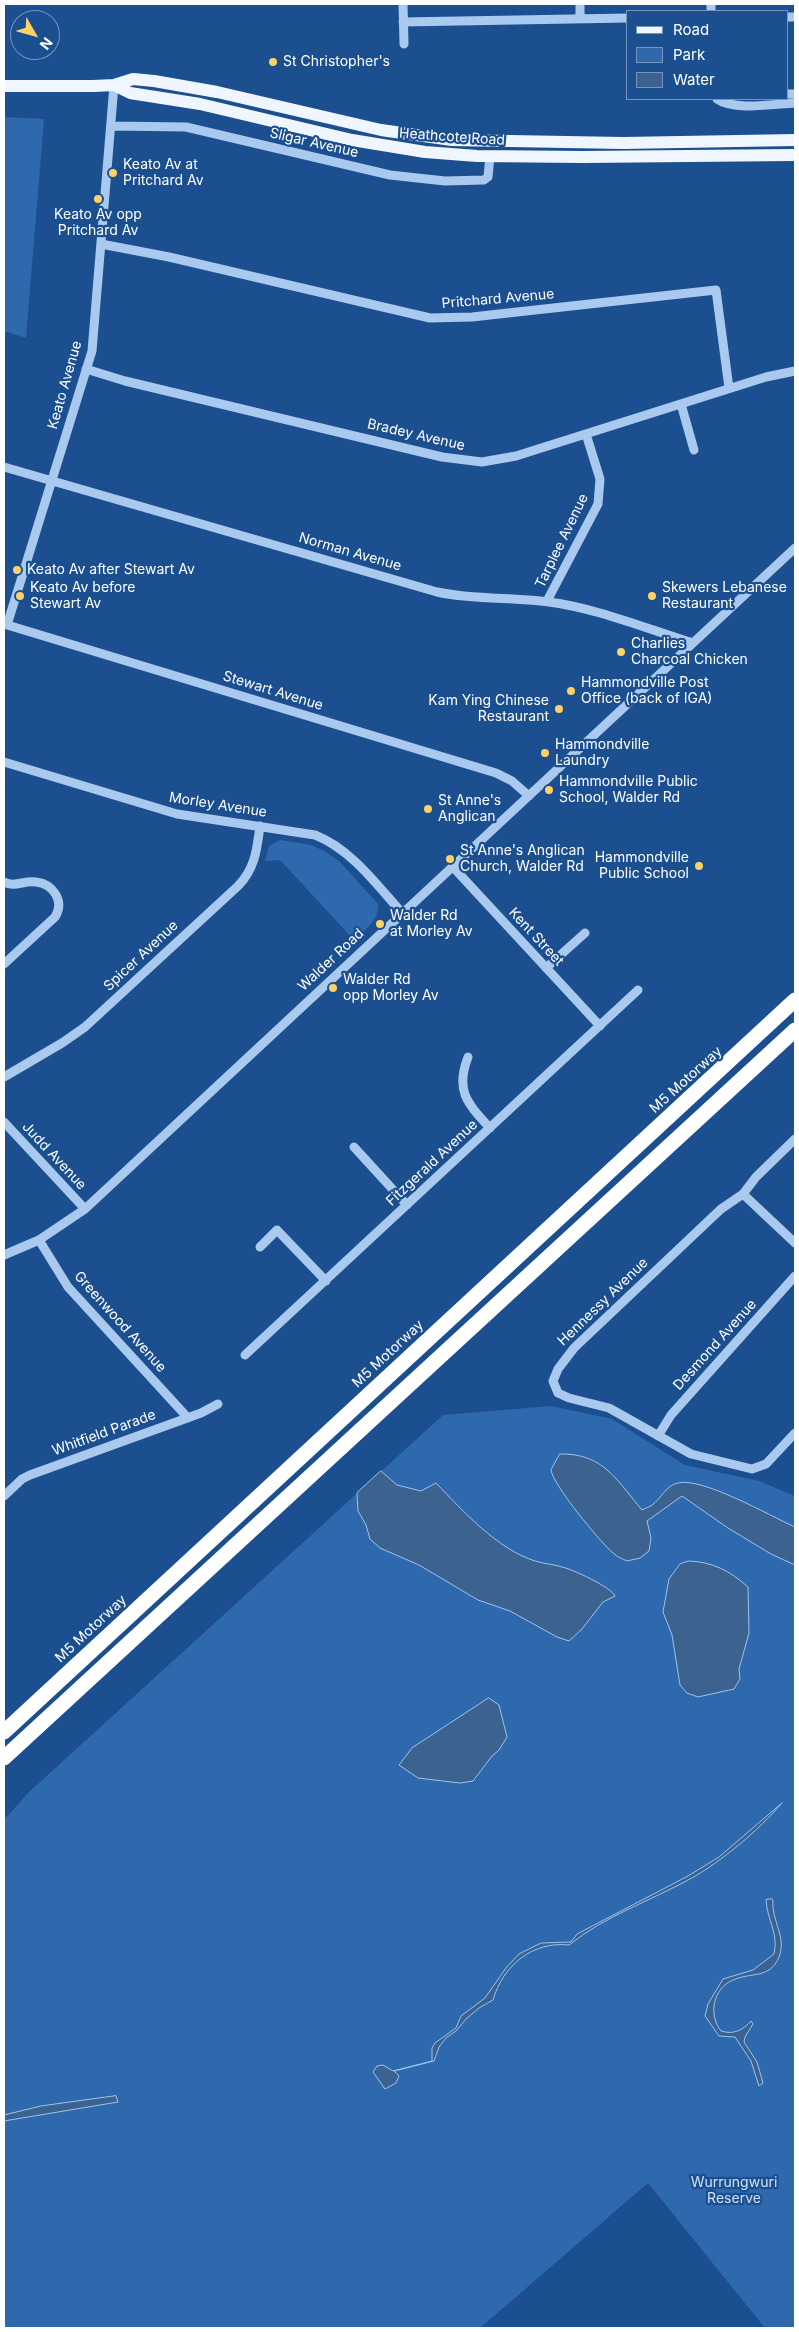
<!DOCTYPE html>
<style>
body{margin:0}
#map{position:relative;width:799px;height:2332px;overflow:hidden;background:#1b4f8f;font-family:Inter,sans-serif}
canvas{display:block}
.frame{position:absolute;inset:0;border:5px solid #fff;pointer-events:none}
.legend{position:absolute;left:626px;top:10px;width:162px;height:90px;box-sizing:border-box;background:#1b4f8f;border:1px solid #7695bc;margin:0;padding:6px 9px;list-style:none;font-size:15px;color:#fff}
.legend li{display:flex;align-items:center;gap:10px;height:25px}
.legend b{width:25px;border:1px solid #7695bc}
.north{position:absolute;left:10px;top:10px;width:50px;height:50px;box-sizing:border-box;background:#1b4f8f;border:1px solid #7695bc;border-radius:50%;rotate:128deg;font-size:14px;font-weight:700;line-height:20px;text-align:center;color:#fff}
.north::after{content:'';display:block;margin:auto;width:18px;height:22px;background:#ffd166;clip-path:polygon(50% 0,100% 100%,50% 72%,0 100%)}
</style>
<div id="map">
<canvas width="799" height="2332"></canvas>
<div class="frame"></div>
<ul class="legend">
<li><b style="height:6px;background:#f0f6ff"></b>Road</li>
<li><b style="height:14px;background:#2e69ad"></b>Park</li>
<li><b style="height:14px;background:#3c6290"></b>Water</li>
</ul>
<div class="north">N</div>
</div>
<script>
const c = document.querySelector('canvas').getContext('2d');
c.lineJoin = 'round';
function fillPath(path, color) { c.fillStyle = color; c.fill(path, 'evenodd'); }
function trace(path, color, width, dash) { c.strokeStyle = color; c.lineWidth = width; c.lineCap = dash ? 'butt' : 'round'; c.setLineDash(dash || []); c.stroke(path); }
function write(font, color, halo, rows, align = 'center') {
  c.font = font + ' Inter,sans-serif'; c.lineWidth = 4.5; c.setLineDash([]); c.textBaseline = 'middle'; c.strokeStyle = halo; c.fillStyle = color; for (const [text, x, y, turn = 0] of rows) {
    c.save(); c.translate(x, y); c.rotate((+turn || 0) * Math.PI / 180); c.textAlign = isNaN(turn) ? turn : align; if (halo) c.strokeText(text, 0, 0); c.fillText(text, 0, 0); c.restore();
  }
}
fillPath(new Path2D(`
 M4,117L44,119L26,338L4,331Z
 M280,840L311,845L326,852L340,862L378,904C379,921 365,930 354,940L280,860L265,861L269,846Z
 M551,1406L612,1419L685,1465L759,1481L795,1496V2328H765L648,2183L480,2328H4V1820L28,1793L443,1415Z`), '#2e69ad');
const water = new Path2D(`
 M560,1454C604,1453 617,1481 642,1510C645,1508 650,1507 652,1505C661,1499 666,1485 678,1483C703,1477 770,1516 795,1527V1565L771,1554L728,1528L682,1496L647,1521L651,1538L649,1551L640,1558L627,1561C623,1559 617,1557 613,1553C601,1543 552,1484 551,1470Z
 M381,1471L397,1485L421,1491L436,1483C463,1511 497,1549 535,1561C544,1564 553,1564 562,1567C572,1569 611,1587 615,1596L603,1602L582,1629L569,1641L557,1637L510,1611L478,1600L419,1565L380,1548L370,1539L366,1525L358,1511L357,1493Z
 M689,1561C713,1562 730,1571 748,1587L749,1633L739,1669L740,1679L734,1689L698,1697L687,1693L680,1685L672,1635L663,1612L669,1579L680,1564Z
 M489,1698L499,1705L507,1737L499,1750L492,1756L473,1781L460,1783L418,1778L399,1765L412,1748Z
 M782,1803C759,1830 721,1862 690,1879C650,1901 605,1916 569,1945C533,1941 503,1965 493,2000L479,2008L466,2019L456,2031L447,2037L439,2047L434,2061L394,2071L399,2076L396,2083L385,2089L373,2072L377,2066L383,2065L393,2071L432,2061V2048L435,2043L456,2028L461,2016L485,1998L506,1968L519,1954L541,1943L571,1942L577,1934L688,1876L719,1857Z
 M772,1899L773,1900C771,1920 787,1937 779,1957C770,1979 751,1972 733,1980C713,1988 708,2015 721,2031C734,2035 743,2030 751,2021L753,2024L745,2037L744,2042L757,2062L763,2083L759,2086L751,2061L735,2037L719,2036L705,2016L708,2004L723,1979L753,1970L774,1954C779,1933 767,1920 766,1900Z
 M116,2096L118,2102L4,2121V2115L41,2106Z`);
fillPath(water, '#3c6290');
trace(water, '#9cc4f0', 1);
trace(new Path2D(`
 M403,4L404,44
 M580,4V18
 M711,4V11
 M788,17H795
 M403,22L628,18
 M788,94H795
 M717,99C734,111 774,104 795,103
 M111,126L186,127L390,175L445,181L484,180L488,177L490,156
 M101,244L169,257L430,318L472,317L716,290L729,388
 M86,369L125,381L442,457L482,462L516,456L766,377L795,371
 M681,404L694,450
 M4,467L437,592C474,600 512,597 549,602C596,608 647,629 693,643
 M547,601L598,504L600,479L586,434
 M4,624L496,773L512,781L529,796
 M7,625L92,351L114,85
 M4,762L177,814L315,835C351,849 377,885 402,913
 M452,866L600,1026
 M4,882C15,888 24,880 36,882C53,884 65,901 55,917L4,964
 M546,968L585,933
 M468,1057C455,1091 467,1103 490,1128
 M4,1077L62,1043L85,1027L238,886C255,869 257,849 260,826
 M4,1122L85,1209
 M795,1139L756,1177L743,1194L721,1209L574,1348L558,1369L553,1381L558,1393L569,1398L609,1408L691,1454L752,1469L766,1464L795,1433
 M354,1147L407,1205
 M743,1194L795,1243
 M39,1240L68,1287L188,1418
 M260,1247L277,1230L326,1281
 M4,1255L39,1240L85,1209L795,548
 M245,1355L638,990
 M658,1436L671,1415L795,1276
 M4,1496L22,1479L30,1475L201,1413L218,1404`), '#a9c9ee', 9);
trace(new Path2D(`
 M114,85L130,93L200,104L352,140L425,152L477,156L583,157L795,155
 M4,86H93L114,85L133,79L154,81L217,92L381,130L452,140L623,143L795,140`), '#f0f6ff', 12);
trace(new Path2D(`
 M4,1732L795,1000
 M4,1758L795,1030`), '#fff', 15);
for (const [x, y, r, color] of [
 [273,62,5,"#ffd166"],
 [113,173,5,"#ffd166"],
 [98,199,5,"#ffd166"],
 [17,570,5,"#ffd166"],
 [20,596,5,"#ffd166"],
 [652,596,5,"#ffd166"],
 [621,652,5,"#ffd166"],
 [571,691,5,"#ffd166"],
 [559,709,5,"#ffd166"],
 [545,753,5,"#ffd166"],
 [549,790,5,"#ffd166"],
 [428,809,5,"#ffd166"],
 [450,859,5,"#ffd166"],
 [699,866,5,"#ffd166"],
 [380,924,5,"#ffd166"],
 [333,988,5,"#ffd166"]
]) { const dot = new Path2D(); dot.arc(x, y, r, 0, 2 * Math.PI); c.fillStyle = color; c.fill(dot); trace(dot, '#1b4f8f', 2); }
write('14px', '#fff', '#1b4f8f', [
 ["St Christopher's",283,62],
 ["Keato Av at",123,165],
 ["Pritchard Av",123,181],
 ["Keato Av opp",98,215,"center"],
 ["Pritchard Av",98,231,"center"],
 ["Keato Av after Stewart Av",27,570],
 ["Keato Av before",30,588],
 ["Stewart Av",30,604],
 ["Skewers Lebanese",662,588],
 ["Restaurant",662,604],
 ["Charlies",631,644],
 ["Charcoal Chicken",631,660],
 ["Hammondville Post",581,683],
 ["Office (back of IGA)",581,699],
 ["Kam Ying Chinese",549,701,"right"],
 ["Restaurant",549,717,"right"],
 ["Hammondville",555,745],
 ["Laundry",555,761],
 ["Hammondville Public",559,782],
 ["School, Walder Rd",559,798],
 ["St Anne's",438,801],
 ["Anglican",438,817],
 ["St Anne's Anglican",460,851],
 ["Church, Walder Rd",460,867],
 ["Hammondville",689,858,"right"],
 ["Public School",689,874,"right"],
 ["Walder Rd",390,916],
 ["at Morley Av",390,932],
 ["Walder Rd",343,980],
 ["opp Morley Av",343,996]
], 'left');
write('14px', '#fff', '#1b4f8f', [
 ["Heathcote Road",452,137,4],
 ["Sligar Avenue",314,143,13],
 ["Pritchard Avenue",498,299,-5],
 ["Keato Avenue",65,385,-74],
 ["Bradey Avenue",416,435,13],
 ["Tarplee Avenue",562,541,-64],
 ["Norman Avenue",350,552,16],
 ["Stewart Avenue",273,691,17],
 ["Morley Avenue",218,805,9],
 ["Kent Street",536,937,47],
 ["Spicer Avenue",141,956,-43],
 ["Walder Road",331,960,-43],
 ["M5 Motorway",686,1080,-42],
 ["Judd Avenue",54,1156,47],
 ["Fitzgerald Avenue",432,1163,-43],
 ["Hennessy Avenue",603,1302,-44],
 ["Greenwood Avenue",120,1322,48],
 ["Desmond Avenue",715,1345,-48],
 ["M5 Motorway",388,1354,-43],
 ["Whitfield Parade",104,1433,-20],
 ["M5 Motorway",91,1629,-43]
]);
write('14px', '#cfe3fa', '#1b4f8f', [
 ["Wurrungwuri",734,2183],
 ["Reserve",734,2199]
]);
</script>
